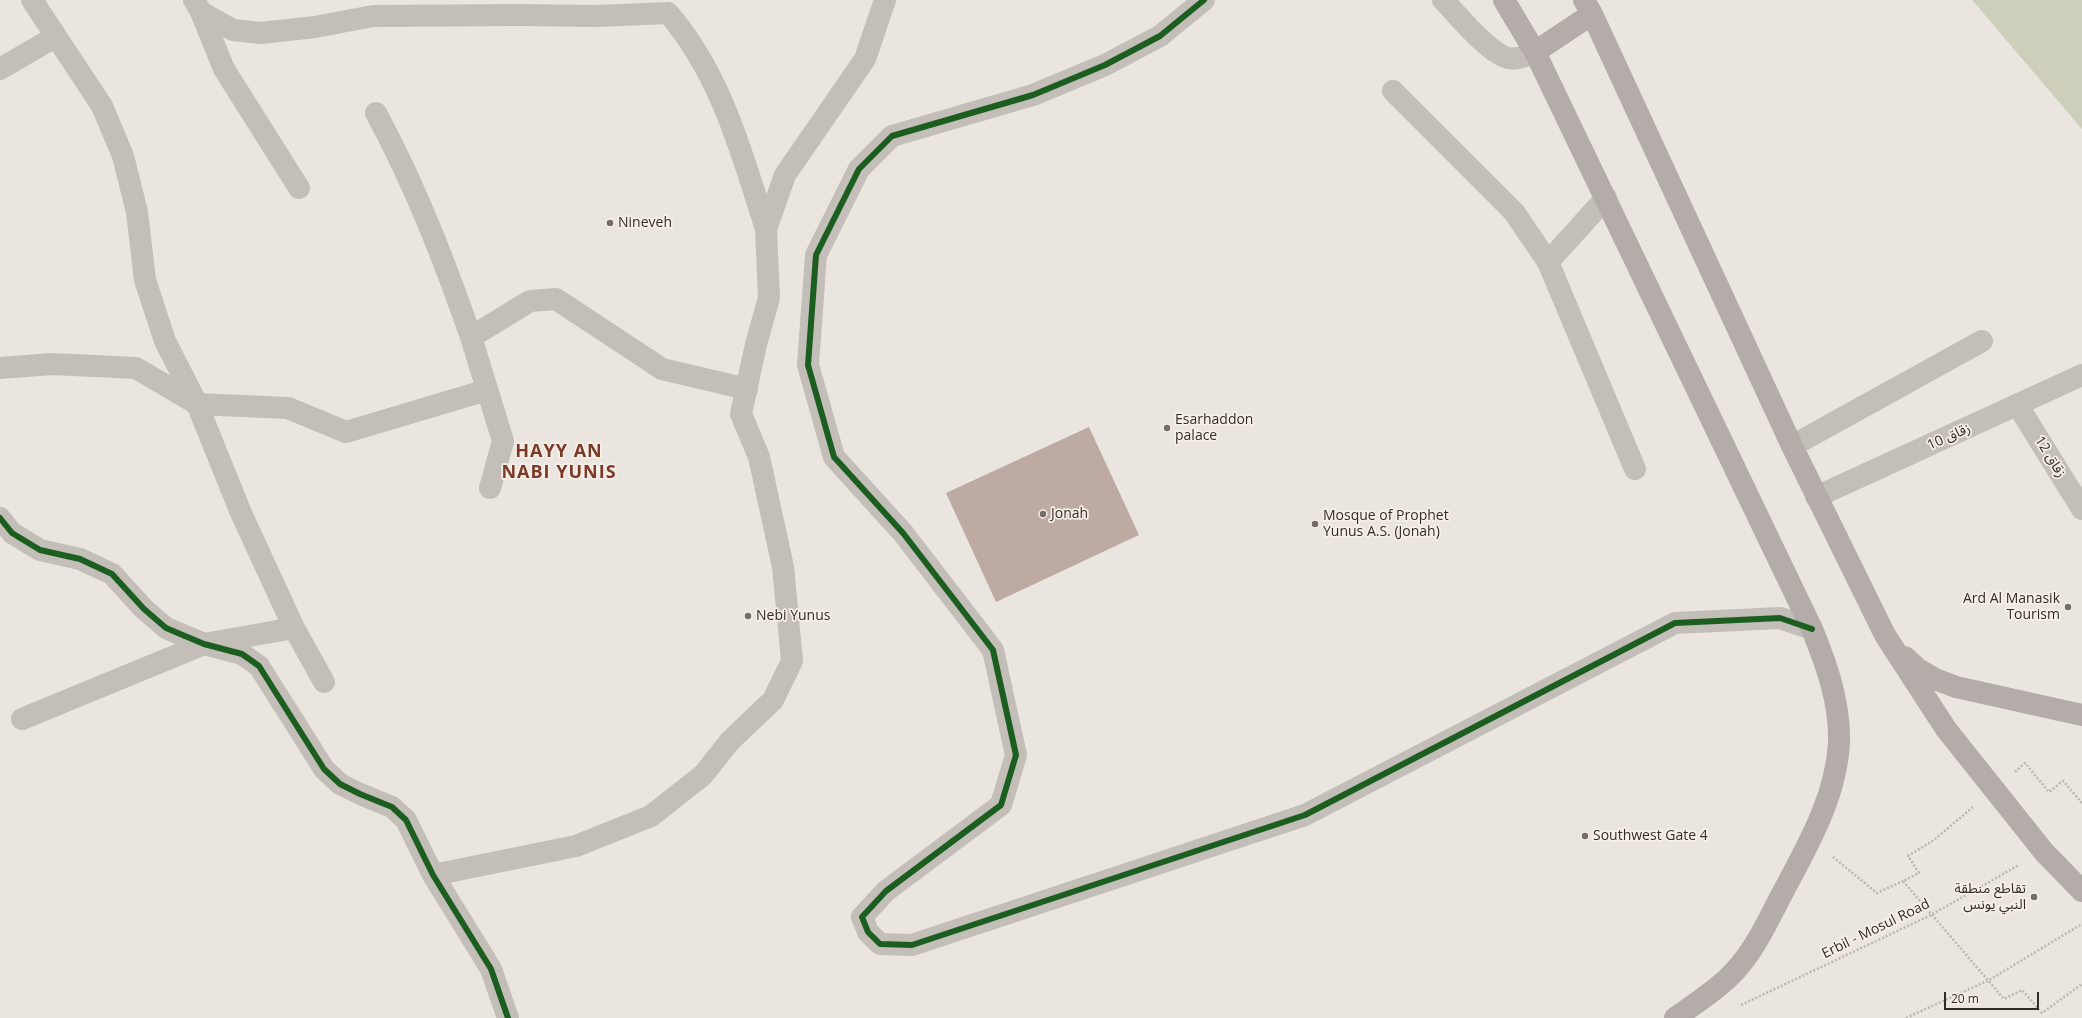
<!DOCTYPE html>
<meta charset="utf-8">
<style>
body{margin:0}
#map{position:relative;width:2082px;height:1018px;overflow:hidden;background:#ebe5e0;font-family:"Open Sans",sans-serif}
canvas{display:block}
.scale{position:absolute;left:1944px;top:992px;width:95px;height:18px;box-sizing:border-box;border:2px solid #342b28;border-top:0;padding-left:5px;font-size:12px;line-height:14px;white-space:nowrap;color:#342b28;-webkit-text-stroke:3px #f8f0e8;paint-order:stroke}
</style>
<div id="map">
<canvas width="2082" height="1018"></canvas>
<div class="scale">20 m</div>
</div>
<script>
const c = document.querySelector('canvas').getContext('2d');
c.lineJoin = 'round';
function fillPath(path, color) { c.fillStyle = color; c.fill(path, 'evenodd'); }
function trace(path, color, width, dash) { c.strokeStyle = color; c.lineWidth = width; c.lineCap = dash ? 'butt' : 'round'; c.setLineDash(dash || []); c.stroke(path); }
function write(font, color, halo, rows, align = 'center') {
  c.font = font + ' "Open Sans","Noto Sans Arabic",sans-serif'; c.lineWidth = 3.5; c.setLineDash([]); c.textBaseline = 'middle'; c.strokeStyle = halo; c.fillStyle = color; for (const [text, x, y, turn = 0] of rows) {
    c.save(); c.translate(x, y); c.rotate((+turn || 0) * Math.PI / 180); c.textAlign = isNaN(turn) ? turn : align; if (halo) c.strokeText(text, 0, 0); c.fillText(text, 0, 0); c.restore();
  }
}
fillPath(new Path2D(`
 M1972,0H2082V129Z`), '#cdcfbb');
fillPath(new Path2D(`
 M1089,427L1139,535L996,602L946,493Z`), '#bdaaa3');
trace(new Path2D(`
 M2015,772L2025,763L2049,792L2063,781L2082,803
 M1973,807L1934,840L1908,856L1919,873L1903,881L2004,999L2022,990L2042,1013L2082,984
 M1833,857L1877,893L1903,881
 M1741,1005L1931,915L2019,865
 M1906,1018L1989,980L2082,924`), '#bcb6b2', 2.5, [2, 2]);
trace(new Path2D(`
 M32,0L102,106L123,156L137,212L145,280L165,341L197,404L241,513L294,628L324,682
 M194,0L201,12L233,30L261,33L315,27L373,16L518,15L597,16L668,13C721,74 742,154 766,229
 M1204,0L1160,36L1105,65L1033,95L892,136L859,169L816,255L808,365L834,457L903,533L993,650L1016,755L1001,805L886,891L862,917L868,932L880,944L912,945L1305,815L1675,623L1780,618L1812,629
 M1443,0C1458,15 1486,50 1505,57C1515,61 1526,56 1535,52
 M201,12L224,69L299,188
 M0,69L55,37
 M1393,91L1514,212L1548,262
 M376,113C415,185 444,260 471,337L530,301L556,299L662,369L747,389
 M1606,198L1548,262L1635,469
 M471,337L503,441L490,488
 M0,368L52,364L136,368L197,404L288,408L346,432L487,390
 M2018,406L2082,509
 M1792,446L1982,341
 M1816,497L2082,375
 M0,518L12,533L40,550L80,559L112,574L144,609L166,628L204,644L242,654L259,666L324,769L340,784L360,794L392,807L406,820L433,875L491,969L508,1018
 M22,719L204,644L294,628
 M433,875L576,846L651,816L703,775L730,741L773,700L792,661L783,567L759,457L741,414L756,344L769,298L766,229L785,175L865,59L885,0`), '#c4beb9', 22);
trace(new Path2D(`
 M1504,0L1535,52L1812,629C1827,666 1840,702 1839,743C1836,797 1808,845 1783,892C1768,920 1754,953 1730,976C1714,992 1693,1005 1675,1018
 M1584,0L1592,14L1792,446L1885,635L1946,729L2044,852L2082,891
 M1535,52L1592,14
 M1905,657L1918,669L1935,679L1956,687L2082,715`), '#b3aca8', 22);
trace(new Path2D(`
 M1204,0L1160,36L1105,65L1033,95L892,136L859,169L816,255L808,365L834,457L903,533L993,650L1016,755L1001,805L886,891L862,917L868,932L880,944L912,945L1305,815L1675,623L1780,618L1812,629
 M0,518L12,533L40,550L80,559L112,574L144,609L166,628L204,644L242,654L259,666L324,769L340,784L360,794L392,807L406,820L433,875L491,969L508,1018`), '#1b5e20', 6);
for (const [x, y, r, color] of [
 [610,223,4,"#746c68"],
 [1167,428,4,"#746c68"],
 [1043,514,4,"#746c68"],
 [1315,524,4,"#746c68"],
 [2068,607,4,"#746c68"],
 [748,616,4,"#746c68"],
 [1585,836,4,"#746c68"],
 [2034,897,4,"#746c68"]
]) { const dot = new Path2D(); dot.arc(x, y, r, 0, 2 * Math.PI); c.fillStyle = color; c.fill(dot); trace(dot, '#f8f0e8', 1.5); }
write('14px', '#342b28', '#f8f0e8', [
 ["Nineveh",618,223],
 ["Esarhaddon",1175,420],
 ["palace",1175,436],
 ["Jonah",1051,514],
 ["Mosque of Prophet",1323,516],
 ["Yunus A.S. (Jonah)",1323,532],
 ["Ard Al Manasik",2060,599,"right"],
 ["Tourism",2060,615,"right"],
 ["Nebi Yunus",756,616],
 ["Southwest Gate 4",1593,836],
 ["تقاطع منطقة",2026,889,"right"],
 ["النبي يونس",2026,905,"right"]
], 'left');
write('14px', '#342b28', '#f8f0e8', [
 ["زقاق 10",1949,437,-24],
 ["زقاق 12",2050,457,58],
 ["Erbil - Mosul Road",1876,929,-26]
]);
c.letterSpacing = '1px';
write('bold 18px', '#7c3928', '#f8f0e8', [
 ["HAYY AN",559,452],
 ["NABI YUNIS",559,473]
]);
c.letterSpacing = '0px';
</script>
